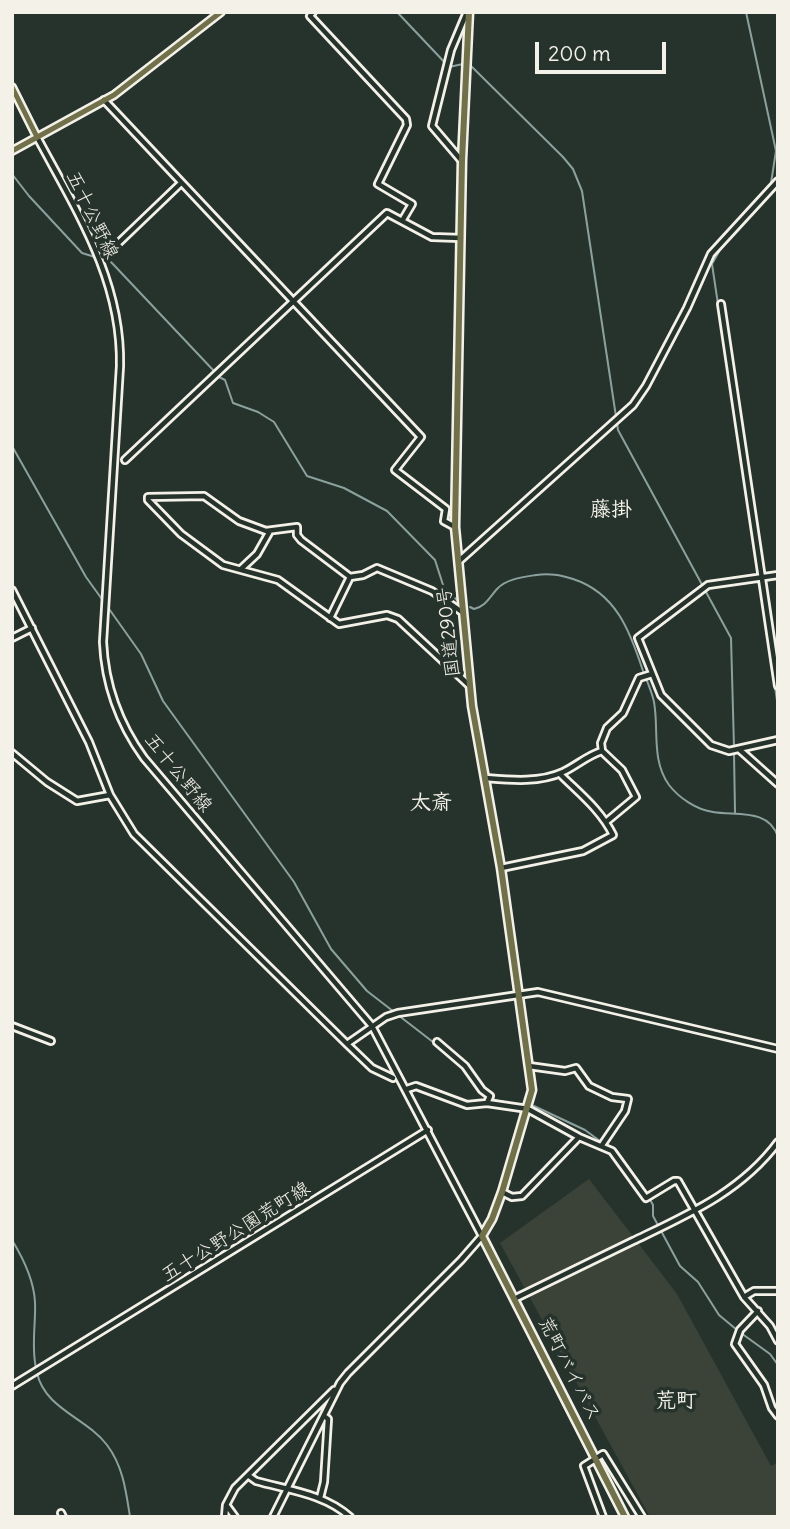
<!DOCTYPE html>
<meta charset="utf-8">
<style>
body{margin:0}
#map{position:relative;width:790px;height:1529px;overflow:hidden;background:#26332d;font-family:Delius,sans-serif}
canvas{display:block}
.frame{position:absolute;inset:0;border:14px solid #f4f1e8;pointer-events:none}
.scale{position:absolute;left:535px;top:42px;width:131px;height:32px;box-sizing:border-box;border:4px solid #f4f1e8;border-top:0;padding-left:9px;font-size:21px;line-height:24px;white-space:nowrap;color:#f4f1e8;-webkit-text-stroke:5px #26332d;paint-order:stroke}
</style>
<div id="map">
<canvas width="790" height="1529"></canvas>
<div class="frame"></div>
<div class="scale">200 m</div>
</div>
<script>
const c = document.querySelector('canvas').getContext('2d');
c.lineJoin = 'round';
function fillPath(path, color) { c.fillStyle = color; c.fill(path, 'evenodd'); }
function trace(path, color, width, dash) { c.strokeStyle = color; c.lineWidth = width; c.lineCap = dash ? 'butt' : 'round'; c.setLineDash(dash || []); c.stroke(path); }
function write(font, color, halo, rows, align = 'center') {
  c.font = font + ' Delius,"Klee One",sans-serif'; c.lineWidth = 7; c.setLineDash([]); c.textBaseline = 'middle'; c.strokeStyle = halo; c.fillStyle = color; for (const [text, x, y, turn = 0] of rows) {
    c.save(); c.translate(x, y); c.rotate((+turn || 0) * Math.PI / 180); c.textAlign = isNaN(turn) ? turn : align; if (halo) c.strokeText(text, 0, 0); c.fillText(text, 0, 0); c.restore();
  }
}
fillPath(new Path2D(`
 M589,1179L677,1294L771,1466L778,1463V1517H650L500,1243Z`), '#3b4339');
trace(new Path2D(`
 M397,12L449,67L463,64
 M746,12L776,151L771,183
 M468,63L563,157L573,169L582,191L618,430L731,638L734,747
 M12,174L29,196L82,253L111,262L214,371
 M768,197L721,248L712,264L778,707
 M219,377L225,380L233,403L258,412L274,422L307,476L344,488L387,511L435,560L444,588L458,601
 M12,446L86,577L104,602
 M107,606L141,654L163,701L294,882L331,949L367,991L442,1049
 M470,607L474,609C486,606 489,598 497,589C506,579 523,577 536,575C550,573 560,575 573,579C616,593 630,631 643,671C647,681 652,692 654,702C659,729 651,760 669,785C679,798 697,810 713,812C736,816 769,808 778,837
 M734,753L735,812
 M460,1064C487,1097 479,1100 525,1105
 M534,1106L585,1130L600,1141
 M606,1144L617,1151L646,1192L653,1205V1216L680,1266L698,1282L719,1315L737,1330
 M12,1240C23,1258 34,1281 35,1302C36,1324 31,1346 36,1368
 M741,1333L770,1354L778,1365
 M37,1373C45,1409 87,1418 107,1445C123,1466 126,1491 130,1517`), '#8ca19e', 2);
const minor = new Path2D(`
 M313,12L310,16L406,119L407,125L378,184L412,204L402,221
 M104,100L421,437L395,470L446,509L444,521L455,527
 M37,137C76,210 122,280 120,366L103,642C105,685 118,722 144,758L372,1026L482,1236L461,1260L348,1373L340,1383L273,1517
 M461,160L432,126L451,50L467,12
 M108,253L181,183
 M721,304L778,686
 M125,460L387,213L432,237L461,238
 M459,561L633,405L646,386L687,308L711,254L778,181
 M241,569L257,554L270,531
 M778,575L708,585L638,638L661,695L711,745L729,751L778,740
 M12,590L89,742L110,795L134,834L347,1044L372,1068L393,1078
 M462,612L432,591L377,568L363,575L350,577L301,540L297,535V527L266,531L239,521L204,496L148,497V500L181,534L223,565L278,580L339,624L387,615L398,619L470,686
 M330,618L350,577
 M12,638L32,628
 M740,750L778,784
 M12,753L47,782L77,801L110,795
 M485,778C510,780 539,783 563,772C576,766 588,755 602,751
 M606,822L636,797L622,770L602,751L601,743L607,728L623,713L639,678L652,674
 M501,868L583,851L613,835C601,810 579,793 560,774
 M12,1026L51,1041
 M437,1042L465,1066L482,1090L490,1096L487,1103
 M347,1044L386,1017L398,1013L538,992L778,1049
 M529,1066L565,1071L576,1068L589,1086L612,1097L628,1099L625,1111L602,1145
 M407,1089L416,1086L467,1105L487,1103L528,1109L579,1137L612,1151L646,1198L674,1181H678L744,1297L770,1326L778,1341
 M502,1192L512,1197L522,1196L579,1137
 M744,1297L754,1291H778
 M516,1298C555,1279 594,1260 633,1241C687,1215 741,1192 778,1142
 M758,1311L740,1330L735,1344L764,1385L772,1408L778,1416
 M12,1386L428,1130
 M249,1476L256,1481C288,1490 325,1494 350,1517
 M320,1498L324,1482L328,1419L324,1416
 M227,1506L235,1517
 M61,1513L63,1517
 M225,1517L226,1505L235,1488L334,1390
 M603,1517L584,1466L603,1454L642,1517`);
const major = new Path2D(`
 M12,87L37,137
 M12,151L114,95L221,12`);
const highway = new Path2D(`
 M469,12L462,160L455,527L472,706L501,868L532,1090L502,1192L492,1219L482,1236L625,1517`);
trace(minor, '#f4f1e8', 10);
trace(major, '#f4f1e8', 10);
trace(highway, '#f4f1e8', 11);
trace(minor, '#26332d', 4.5);
trace(major, '#70704a', 5);
trace(highway, '#70704a', 6);
write('19px', '#f4f1e8', '#26332d', [
 ["五十公野線",92,215,64],
 ["国道290号",449,632,-96],
 ["五十公野線",178,773,51],
 ["五十公野公園荒町線",236,1232,-32],
 ["荒町バイパス",569,1369,63]
]);
write('bold 21px', '#f4f1e8', '#26332d', [
 ["藤掛",611,510],
 ["太斎",431,803],
 ["荒町",676,1401]
]);
</script>
